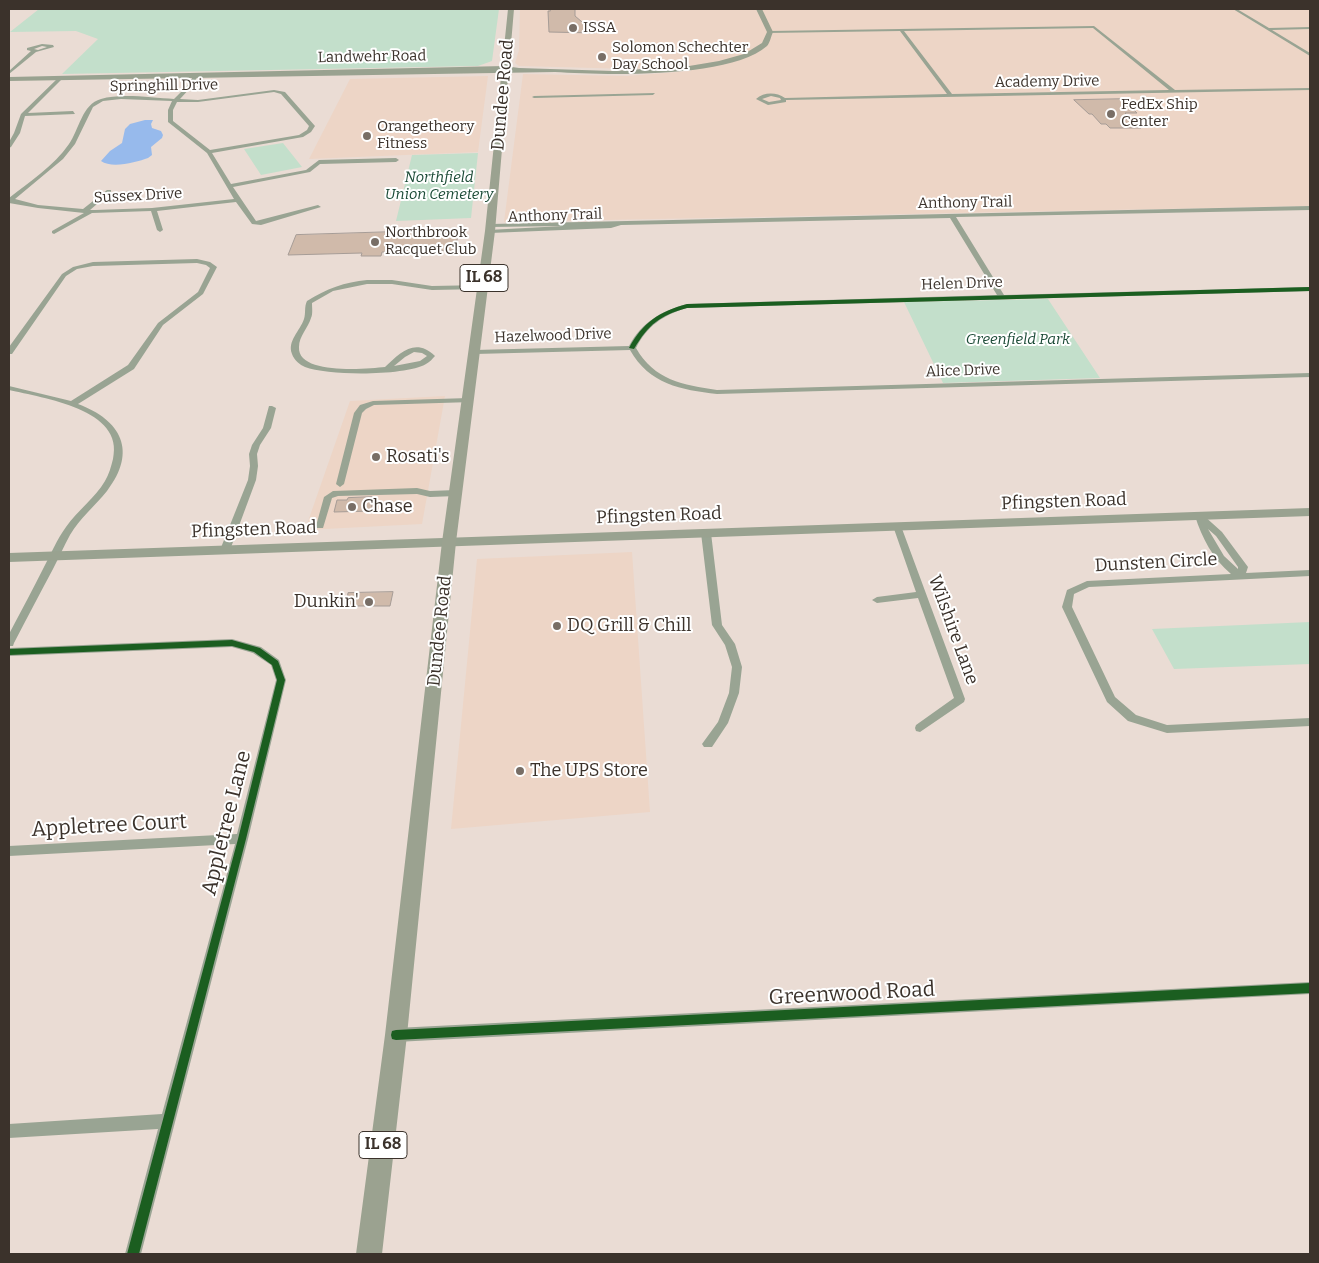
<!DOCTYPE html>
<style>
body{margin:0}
#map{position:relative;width:1319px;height:1263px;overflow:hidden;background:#eadcd4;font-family:Bitter,serif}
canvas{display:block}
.frame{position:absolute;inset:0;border:10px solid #3b322b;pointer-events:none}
</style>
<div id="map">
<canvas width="1319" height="1263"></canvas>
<div class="frame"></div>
</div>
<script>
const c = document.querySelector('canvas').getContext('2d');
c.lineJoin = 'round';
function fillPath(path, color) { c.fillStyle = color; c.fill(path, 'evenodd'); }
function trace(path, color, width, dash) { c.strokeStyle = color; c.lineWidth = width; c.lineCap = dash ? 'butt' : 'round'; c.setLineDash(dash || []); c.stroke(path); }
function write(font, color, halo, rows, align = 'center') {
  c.font = font + ' Bitter,serif'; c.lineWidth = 4; c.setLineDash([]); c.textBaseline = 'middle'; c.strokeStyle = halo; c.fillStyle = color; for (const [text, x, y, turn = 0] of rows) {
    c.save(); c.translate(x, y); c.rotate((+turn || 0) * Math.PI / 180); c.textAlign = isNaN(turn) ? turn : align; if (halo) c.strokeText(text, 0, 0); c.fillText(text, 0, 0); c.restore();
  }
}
fillPath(new Path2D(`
 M520,9H1310V206L504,222L523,74L627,76L691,71L689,63L632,69L519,66L515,63L519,50Z
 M488,76L478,152L309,159L350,79Z
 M445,396L422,524L305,530L350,401Z
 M632,552L650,812L451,829L477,559Z`), '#edd5c6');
fillPath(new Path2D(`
 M39,9H499L492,61L478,66L62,74L98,39L76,31L10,32Z
 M283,143L302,167L261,175L244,149Z
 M478,153L471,218L396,221L412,155Z
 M1048,299L1100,378L943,383L904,302Z
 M1310,622V664L1174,669L1152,629Z`), '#c3dfcb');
fillPath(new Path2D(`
 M145,120H153L151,124L152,128L161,131L163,135L162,138L151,147L152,155L148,158C137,162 112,169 101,161L110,151L122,143L125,129L130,124Z`), '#97baec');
const building = new Path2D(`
 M550,9H575V16L595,33L549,32L548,11H550Z
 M1123,99L1137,113H1125L1141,128H1110L1106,124H1101L1092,114H1089L1074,100Z
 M459,230L455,250L382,252L381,256H361L362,253L288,255L296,235Z
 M373,497L371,511L334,512L337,500H347L348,498Z
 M393,592L390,606H346L348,593Z`);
fillPath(building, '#d0baaa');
trace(building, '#a69c96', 1);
fillPath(new Path2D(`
 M1233,9H1237L1269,28L1310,27V29L1272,30L1310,53V56Z
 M1094,26L1175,90L1310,88V90L786,100V102L768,105L756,99C764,92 776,92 785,98L947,94L900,31L768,33L770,31ZM1093,28L1169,90L952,94L904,31ZM771,96L780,98L781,100L769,102L762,99Z
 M42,44L53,45L54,47L36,52L9,74V71L31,51L27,50V48ZM42,46L47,47L38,50L34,49Z
 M194,75L198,76L191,87L180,99L198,100L274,90L285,92L315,126L311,132L303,137L212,153L231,184L306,170L319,160L396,158L399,160L396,162L320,164L310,172L233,187L256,221L318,205L321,207L261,225L252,224L236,202L157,211L163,230L160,232L157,230L151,211L92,213L54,234L52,233V231L84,213L38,208L9,203V198C29,182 54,166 69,144C79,130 82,104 101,99C121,93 153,98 174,99L187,86ZM274,92L281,94L309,126L307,130L299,135L210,150L173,121V110L177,102H198ZM121,99L172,101L168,110V122L207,153L234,199L152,208L95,210H90L111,192V190H107L83,209L38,205L15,199L63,159L75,144L93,107L103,101Z
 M58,78L62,79L28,113L73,111L75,114L25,116L20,133L11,147L9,148V142L14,133L21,114Z
 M655,93L653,95L534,98L532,97L534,96Z
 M1310,206V210L956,217L1004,295L1310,287V291L687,308C663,315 647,326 636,348C654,380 683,385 717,390L1310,373V377L717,394C681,390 649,384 630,350L475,354L471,352L475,350L629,346C642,322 661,311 687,304L997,295L950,218L621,225L611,228L490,233L488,232V230L563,226L489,227V225L491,224Z
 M197,259L210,262L217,267L203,294L163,325L134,369L78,404C121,420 138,451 107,491C95,506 80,518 70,535C64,546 59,557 53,569C40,593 27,618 14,643L13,646H9V634C21,611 33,589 44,567C51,554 57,539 66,527C78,510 95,498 105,481C109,474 111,467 113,459C125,409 43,398 9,390V386L71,401L128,365L158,323L198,292L210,268L206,265L197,263L93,266L77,269L66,276L12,354H9V347L62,274L73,267L93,262Z
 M367,280H392L432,286L483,285L486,287L483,289L432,290L392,284H367L333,291L312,303C312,308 313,314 311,318C308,328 299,336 299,347C297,375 366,369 385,367C400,353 415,337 435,356C432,359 430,362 426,364C406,376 328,376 305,367C300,365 294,360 292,354C287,341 300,331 304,319C306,313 304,307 307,301C326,289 345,282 367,280ZM414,352L422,353L427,356L420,361L394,366L405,357Z
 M469,398L473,400L472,402L374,405L366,409L362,413L344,484L340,487L336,484L354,413L360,405L373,401Z
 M269,406H272L276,408L271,428L260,445L257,454L258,466L256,480L230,550L225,553L222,552L220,550L248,480L250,466L249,454L252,445L263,428Z
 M417,488L430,491L456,490L460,493L456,496L430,497L417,494L338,496L332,498L323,528H317L316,526L324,497L333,491Z
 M1199,513L1202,514L1222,532L1248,567L1246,573L1310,570V576L1089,587L1074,594L1072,607L1115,697L1136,715L1167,725L1310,718V726L1167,733L1128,721L1107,702L1062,607L1067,590L1087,581L1231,574C1213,559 1202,538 1195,516ZM1208,529L1216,536L1238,567V569L1224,556Z
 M897,523L901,526L965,699L964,702L920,732L916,731L915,728L916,725L954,698L918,598L877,603L872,600L877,597L916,592L893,526Z
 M706,530L711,533L722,625L735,644L742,667L739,693L728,723L712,747H704L702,744L718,722L729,693L732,667L725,645L712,625L701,533Z
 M232,639L261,647L279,660L286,680L248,839L141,1254H125L158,1129L9,1138V1124L162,1114L235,844L9,856V846L237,834L276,680L271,665L253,653L232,647L9,656V648Z
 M1310,982V994L396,1042L391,1040L389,1035L391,1030L396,1028Z`), '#99a493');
fillPath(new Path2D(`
 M756,9H762L773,32C771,36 770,43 767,46C730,79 603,75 555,72L9,81V77L505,66L519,68L613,71L689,66L719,61L744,54L762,43L767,32Z
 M1310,508V516L9,562V553Z`), '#99a290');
fillPath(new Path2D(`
 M508,9H514L495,231L456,542L407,1035L382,1254H356L385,1035L442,542L485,231Z`), '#9ba290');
fillPath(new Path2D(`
 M1310,287V291L687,308C659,316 649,324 634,349L629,348C643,322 659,312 687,304Z
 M232,640L260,648L278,661L285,680L246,839L139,1254H127L238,839L277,680L272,665L254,652L232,646L9,655V649Z
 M1310,983V993L396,1040L392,1039L391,1035L392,1031L396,1030Z`), '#1b5e20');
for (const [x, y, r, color] of [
 [573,28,5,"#786e66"],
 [602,57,5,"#786e66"],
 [1111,114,5,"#786e66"],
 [367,136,5,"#786e66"],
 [375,242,5,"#786e66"],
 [376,457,5,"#786e66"],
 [352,507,5,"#786e66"],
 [369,602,5,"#786e66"],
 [557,626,5,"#786e66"],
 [520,771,5,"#786e66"]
]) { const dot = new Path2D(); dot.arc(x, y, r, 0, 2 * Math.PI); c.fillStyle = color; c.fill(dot); trace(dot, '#fff', 2); }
write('15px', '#3b322b', '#fff', [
 ["ISSA",583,28],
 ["Solomon Schechter",612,48],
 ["Day School",612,65],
 ["FedEx Ship",1121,105],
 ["Center",1121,122],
 ["Orangetheory",377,127],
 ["Fitness",377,144],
 ["Northbrook",385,233],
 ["Racquet Club",385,250]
], 'left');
write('15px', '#3b322b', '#fff', [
 ["Landwehr Road",372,57,-1],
 ["Academy Drive",1047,82,-1],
 ["Springhill Drive",164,86,-1],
 ["Sussex Drive",138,196,-3],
 ["Anthony Trail",965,203,-1],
 ["Anthony Trail",555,216,-2],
 ["Helen Drive",962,284,-2],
 ["Hazelwood Drive",553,336,-2],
 ["Alice Drive",963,371,-2]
]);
write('italic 15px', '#1c4b37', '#fff', [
 ["Northfield",439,178],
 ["Union Cemetery",439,195],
 ["Greenfield Park",1018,340]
]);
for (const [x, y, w] of [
 [484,278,48],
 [383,1145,48]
]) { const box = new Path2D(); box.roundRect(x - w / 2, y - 13.5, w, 27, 4); c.fillStyle = '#fff'; c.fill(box); trace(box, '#3b322b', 1); }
write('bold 16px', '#3b322b', null, [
 ["IL 68",484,278],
 ["IL 68",383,1145]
]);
write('18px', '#3b322b', '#fff', [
 ["Dundee Road",503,95,-85],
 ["Pfingsten Road",1064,502,-2],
 ["Pfingsten Road",659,516,-2],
 ["Pfingsten Road",254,530,-2],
 ["Dunsten Circle",1156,563,-3],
 ["Wilshire Lane",953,630,70],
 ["Dundee Road",440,631,-84]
]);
write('18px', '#3b322b', '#fff', [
 ["Rosati's",386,457],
 ["Chase",362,507],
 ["Dunkin'",359,602,"right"],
 ["DQ Grill & Chill",567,626],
 ["The UPS Store",530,771]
], 'left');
write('21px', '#3b322b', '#fff', [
 ["Appletree Lane",227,823,-76],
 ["Appletree Court",109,826,-3],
 ["Greenwood Road",852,994,-3]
]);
</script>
